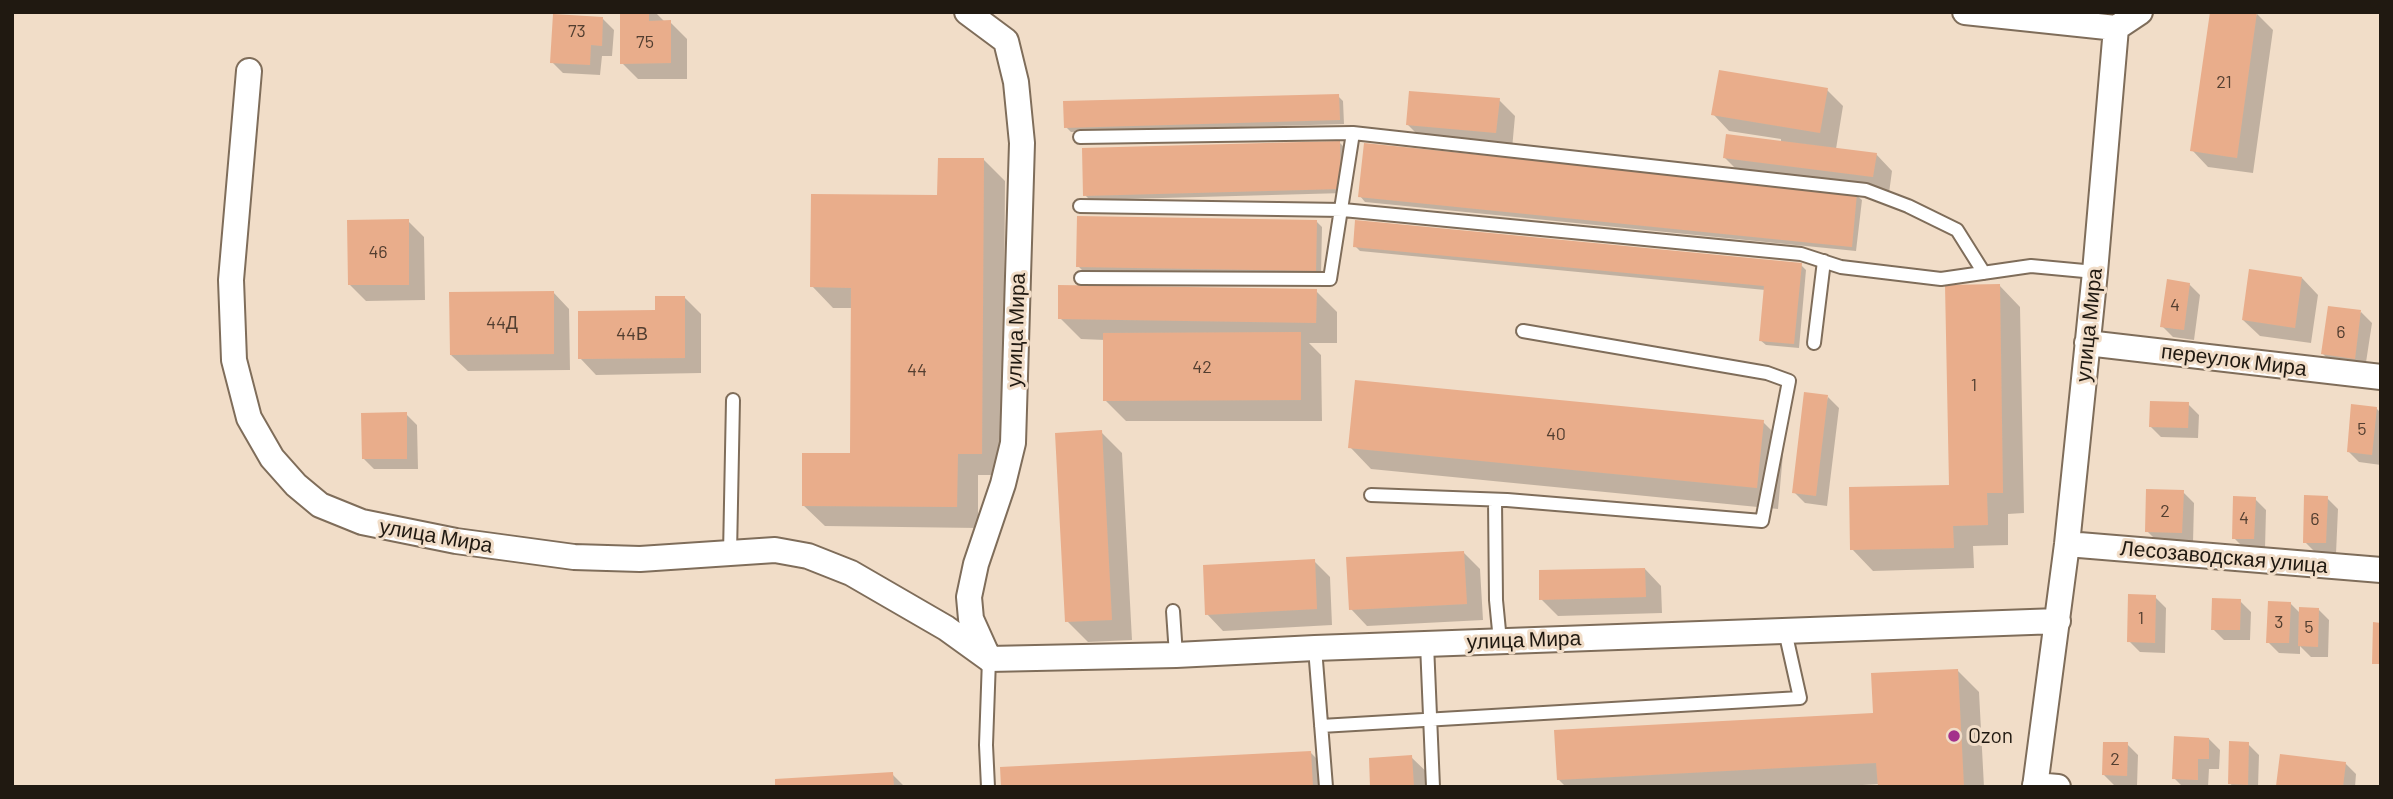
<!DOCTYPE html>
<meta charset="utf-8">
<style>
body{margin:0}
#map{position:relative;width:2393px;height:799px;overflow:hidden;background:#f1ddc8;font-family:Barlow,sans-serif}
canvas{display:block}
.frame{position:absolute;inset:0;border:14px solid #201911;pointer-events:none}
</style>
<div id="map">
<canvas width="2393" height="799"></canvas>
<div class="frame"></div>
</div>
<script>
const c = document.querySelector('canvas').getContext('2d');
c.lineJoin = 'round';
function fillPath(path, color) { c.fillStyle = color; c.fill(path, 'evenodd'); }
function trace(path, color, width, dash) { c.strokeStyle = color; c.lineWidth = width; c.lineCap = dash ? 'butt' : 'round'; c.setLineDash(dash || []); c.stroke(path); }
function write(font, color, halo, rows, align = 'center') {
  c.font = font + ' Barlow,sans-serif'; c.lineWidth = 6; c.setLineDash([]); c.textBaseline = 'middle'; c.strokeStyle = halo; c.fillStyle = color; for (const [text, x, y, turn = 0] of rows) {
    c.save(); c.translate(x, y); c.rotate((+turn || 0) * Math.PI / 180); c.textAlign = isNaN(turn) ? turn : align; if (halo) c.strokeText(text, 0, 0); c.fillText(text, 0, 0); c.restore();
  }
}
fillPath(new Path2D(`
 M621,12H655L665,22H670L687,39V79H638L622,63Z
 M2257,14L2273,30L2253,173L2208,167L2192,150Z
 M603,19L614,30L612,56H602L600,75L563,73L552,62Z
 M1827,90L1843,106L1836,149L1876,154L1892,171L1889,193L1741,174L1725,158L1781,142V139L1729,131L1713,114Z
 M1338,96L1343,101L1344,124L1071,132L1066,127Z
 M1499,100L1515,116L1512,149L1424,141L1408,125Z
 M1339,142L1344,147L1345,193L1090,200L1085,195Z
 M984,160L1005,181L1003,475H978V528L825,526L803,505L851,455L853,308H833L812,286L939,197Z
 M1856,195L1862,200L1856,251L1365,202L1360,196Z
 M408,221L424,237L425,300L366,301L350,285Z
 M1317,222L1322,227L1321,275L1083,271L1078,266Z
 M1355,246L1801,265L1806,270L1799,348L1766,345L1760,340L1765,290L1360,251Z
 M2302,278L2318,295L2311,343L2260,336L2243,320Z
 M2189,284L2200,295L2194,340L2173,337L2162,326Z
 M1999,285L2020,307L2024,513L2008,514V545L1973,546L1974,568L1873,571L1852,549L1950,486Z
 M1316,291L1337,312V343H1309L1321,355L1322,421H1126L1105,400V340L1081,339L1060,318Z
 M553,292L569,309L570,370L468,371L451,355Z
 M684,297L701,314V373L596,375L580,358Z
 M2361,312L2372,323L2365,369L2334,365L2323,354Z
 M1828,397L1839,408L1827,506L1805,503L1794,492Z
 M2188,404L2199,415L2198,438L2161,437L2150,426Z
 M2376,408L2381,413V465L2359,462L2348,451Z
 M406,414L417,425L418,469H374L363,458Z
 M1763,422L1784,443L1778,509L1371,469L1350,447Z
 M1101,432L1122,453L1132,640L1088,642L1067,621Z
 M2183,492L2194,503L2193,543L2158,542L2147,531Z
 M2327,498L2338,509L2336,554L2316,553L2305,542Z
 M2255,499L2266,510L2265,549H2245L2234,538Z
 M1464,553L1480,569L1483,620L1367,626L1351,609Z
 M1314,561L1330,577L1332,625L1223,631L1207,614Z
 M1645,569L1661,586L1662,613L1558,616L1541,599Z
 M2155,597L2166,608L2165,653L2140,652L2129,641Z
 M2240,601L2251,612L2250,640H2224L2213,629Z
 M2290,603L2301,614L2318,609L2329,620L2328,657H2311L2300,646V654L2279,653L2268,642Z
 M1958,671L1979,692L1984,787H1879V784L1830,787H1566L1558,779L1875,715Z
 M2209,739L2220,750L2219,769H2209L2208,787H2183L2174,778Z
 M2127,744L2138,755L2137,786H2115L2104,775Z
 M2248,744L2259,755L2258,787H2233L2230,783Z
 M1310,752L1332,774V787H1003Z
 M1411,757L1433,778V787H1372Z
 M2345,763L2356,774L2355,787L2278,785Z
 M892,774L905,787H777Z`), '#0003');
fillPath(new Path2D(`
 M620,12H649V21L671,20V63L620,64Z
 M2210,12H2257L2237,158L2190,151Z
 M553,14L603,17L602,46L591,45L590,65L550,63Z
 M1719,70L1828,88L1820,133L1711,115Z
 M1409,91L1500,98L1496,133L1406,125Z
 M1339,94L1340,120L1064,128L1063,101Z
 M1726,134L1877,153L1873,177L1723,158Z
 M1340,141L1341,189L1083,196L1082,148Z
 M1364,143L1857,193L1852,247L1358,197Z
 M938,158H984L982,454H958L957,507L802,506V453H850L851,288L810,287L811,194L937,195Z
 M1077,216L1317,220L1316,271L1076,267Z
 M409,219V285H348L347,220Z
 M1355,220L1802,263L1794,344L1759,341L1764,286L1353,247Z
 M2249,269L2302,277L2295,328L2242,320Z
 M2167,279L2190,283L2184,330L2160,327Z
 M2000,284L2003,493H1987L1988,525L1953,526L1954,548L1850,550L1849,487L1949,485L1945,285Z
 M1058,285L1317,289L1316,323L1058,319Z
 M554,291V354L450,355L449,292Z
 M655,296H685V358L578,359V311L655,310Z
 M2328,306L2361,310L2355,359L2321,354Z
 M1301,332V400L1103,401V333Z
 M1355,380L1764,420L1757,488L1348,448Z
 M1804,392L1828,395L1816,496L1792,493Z
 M2150,401L2189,402L2188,428L2149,427Z
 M2351,404L2377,407L2372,455L2347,452Z
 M407,412V459H362L361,413Z
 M1102,430L1112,620L1065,622L1055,433Z
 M2146,489L2184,490L2182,533L2145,532Z
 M2304,495L2328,496L2326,543H2303Z
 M2233,496L2256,497L2254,539H2232Z
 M1464,551L1467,604L1349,610L1346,557Z
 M1315,559L1317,609L1205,615L1203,565Z
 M1645,568L1646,597L1539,600V570Z
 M2128,594L2156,595L2155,643L2127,642Z
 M2212,598L2241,599L2240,630H2211Z
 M2268,601L2291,602L2289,643H2266Z
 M2299,607L2319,608L2318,647L2298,646Z
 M2373,622L2381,623V664H2372Z
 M1958,669L1964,787H1878L1876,763L1557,780L1554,730L1873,713L1871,673Z
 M2174,736L2209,738V759H2198V780L2172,779Z
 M2229,741L2249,742L2248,785L2228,784Z
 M2103,742H2128L2127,776L2102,775Z
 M1311,751L1313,787H1001L1000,767Z
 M2280,754L2346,762L2343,787L2276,786Z
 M1412,755L1414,787H1370L1369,758Z
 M893,772L894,787H775V779Z`), '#e9ad8b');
const service = new Path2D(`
 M1353,133L1866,190L1908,206L1957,230L1984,273
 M1080,137L1353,133L1330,279L1081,278
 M1080,206L1343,210L1801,254L1841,267L1941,279L2031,266L2095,272
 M1814,343L1824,261
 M1371,495L1507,500L1762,521L1789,381L1767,373L1523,331
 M1495,500L1496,600L1500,641
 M730,554L733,400
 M1173,611L1176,655
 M1427,644L1433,787
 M1315,648L1326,787
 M1321,726L1800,698L1785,631
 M988,787L986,745L989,659`);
const minor = new Path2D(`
 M967,12L1006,41L1016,82L1022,143L1013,443L1003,484L976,564L969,597L971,619L989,659
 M1965,12L2116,28
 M249,71L231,280L234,360L249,418L272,458L296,485L320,505L362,522L456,541L574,557L640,559L775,550L808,556L851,573L946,628L989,659L1176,655L1315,648L2058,621
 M2087,343L2381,377
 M2067,544L2381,570
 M2035,785L2058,787
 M2035,787L2067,544L2095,272L2116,28L2140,12`);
trace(service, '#7f6d5a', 16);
trace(minor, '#7f6d5a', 28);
trace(service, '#fff', 12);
trace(minor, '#fff', 24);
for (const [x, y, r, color] of [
 [1954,736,7,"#a3308b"]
]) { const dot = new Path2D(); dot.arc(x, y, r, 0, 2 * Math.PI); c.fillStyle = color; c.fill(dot); trace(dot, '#f1ddc8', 2.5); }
write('18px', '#523e30', null, [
 ["73",577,31],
 ["75",645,42],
 ["21",2224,82],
 ["46",378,252],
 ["4",2175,305],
 ["44Д",502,323],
 ["6",2341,332],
 ["44В",632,334],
 ["42",1202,367],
 ["44",917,370],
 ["1",1974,385],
 ["5",2362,429],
 ["40",1556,434],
 ["2",2165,511],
 ["4",2244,518],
 ["6",2315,519],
 ["1",2141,618],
 ["3",2279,622],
 ["5",2309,627],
 ["2",2115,759]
]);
write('21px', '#201911', '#f1ddc8', [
 ["улица Мира",2089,325,-84],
 ["улица Мира",1016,330,-88],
 ["переулок Мира",2234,360,7],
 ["улица Мира",436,536,10],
 ["Лесозаводская улица",2224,557,5],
 ["улица Мира",1524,640,-2]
]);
write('21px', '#201911', '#f1ddc8', [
 ["Ozon",1968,736]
], 'left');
</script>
